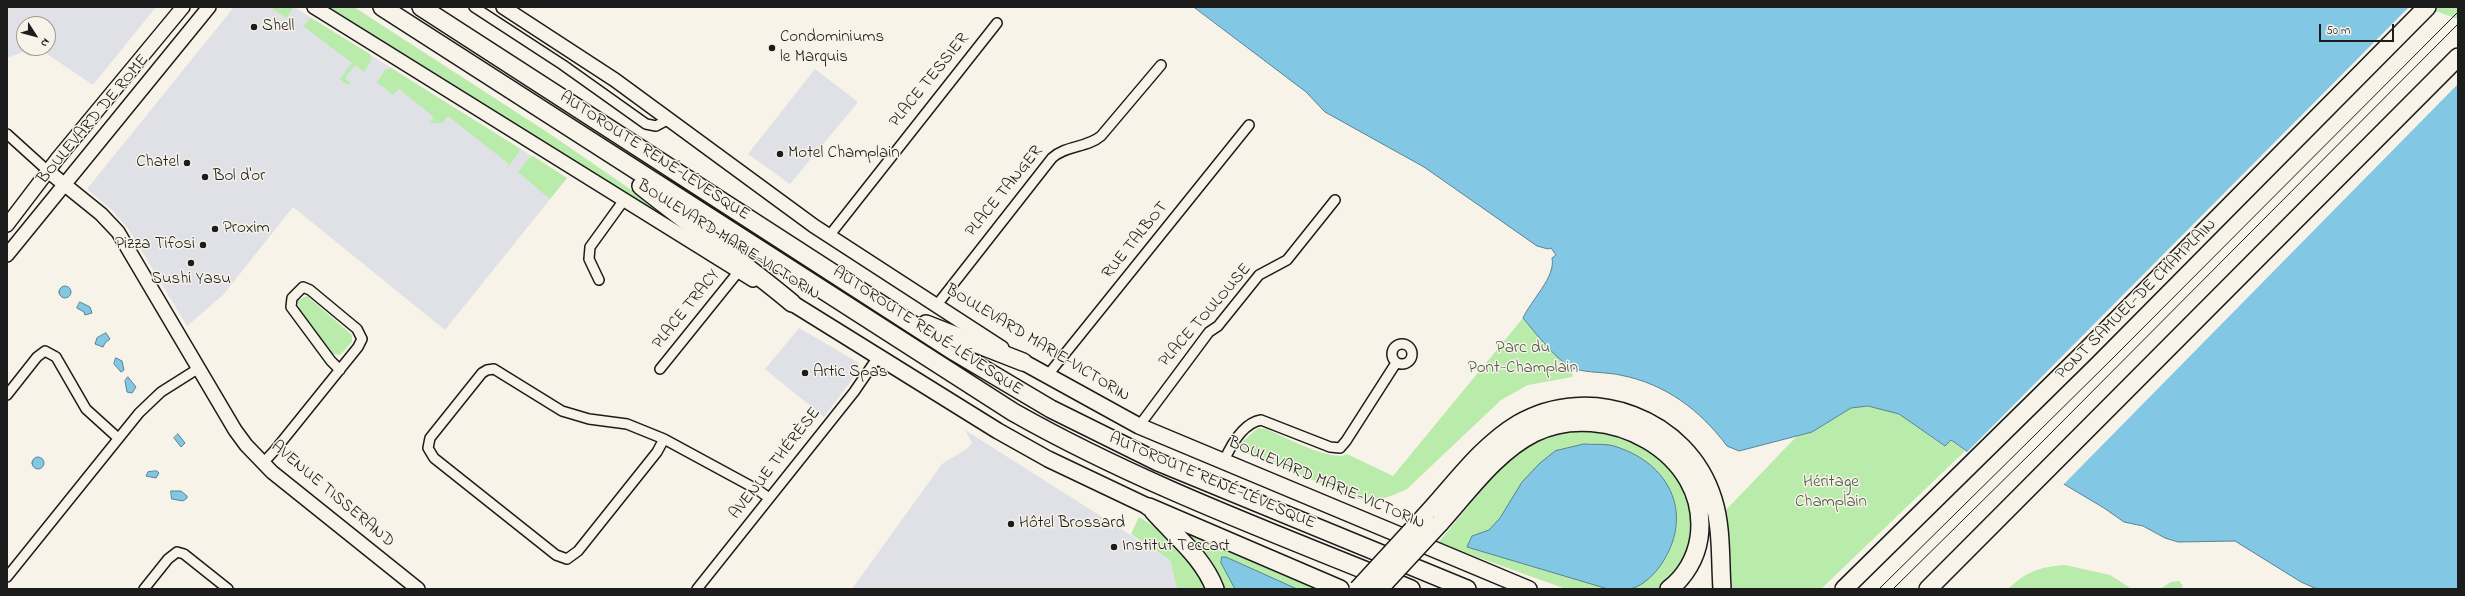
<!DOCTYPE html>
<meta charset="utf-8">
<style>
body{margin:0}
#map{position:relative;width:2465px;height:596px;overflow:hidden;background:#f7f3e8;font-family:"Indie Flower",sans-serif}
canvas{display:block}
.frame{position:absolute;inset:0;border:8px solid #1c1c1c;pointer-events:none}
.north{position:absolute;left:16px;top:16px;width:40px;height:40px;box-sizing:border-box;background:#f7f3e8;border:1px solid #9f9d96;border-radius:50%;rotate:126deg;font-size:11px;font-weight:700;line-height:16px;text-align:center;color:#1c1c1c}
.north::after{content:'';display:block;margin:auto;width:14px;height:18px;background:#1c1c1c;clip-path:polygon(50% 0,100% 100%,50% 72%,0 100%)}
.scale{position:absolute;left:2319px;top:24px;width:75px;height:18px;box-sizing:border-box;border:2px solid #1c1c1c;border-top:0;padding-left:5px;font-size:12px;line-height:14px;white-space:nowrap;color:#1c1c1c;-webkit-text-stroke:3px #f7f3e8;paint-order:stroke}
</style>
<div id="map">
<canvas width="2465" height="596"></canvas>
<div class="frame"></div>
<div class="north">N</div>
<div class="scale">50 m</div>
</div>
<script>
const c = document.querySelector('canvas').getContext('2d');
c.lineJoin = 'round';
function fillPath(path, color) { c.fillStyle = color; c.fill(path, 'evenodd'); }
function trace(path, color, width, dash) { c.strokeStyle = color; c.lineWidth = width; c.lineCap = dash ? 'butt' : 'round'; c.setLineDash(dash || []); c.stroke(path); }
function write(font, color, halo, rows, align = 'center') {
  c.font = font + ' "Indie Flower",sans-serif'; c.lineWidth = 3; c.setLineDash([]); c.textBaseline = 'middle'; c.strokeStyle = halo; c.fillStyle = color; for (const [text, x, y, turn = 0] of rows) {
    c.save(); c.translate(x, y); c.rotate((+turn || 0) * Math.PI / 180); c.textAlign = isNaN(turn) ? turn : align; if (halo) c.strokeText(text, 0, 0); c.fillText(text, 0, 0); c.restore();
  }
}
fillPath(new Path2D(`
 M7,7H156L93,85L47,54L23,52L7,58ZM24,24H48V48H24Z
 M234,7H294L567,178L445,330L293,207L223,295L187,326L129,230L114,212L87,189Z
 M815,69L858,102L790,184L748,154Z
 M799,328L859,363L860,369L824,417L765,369Z
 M965,430L1170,560L1177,589H852L942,464L968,448L972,443Z`), '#dfe1e7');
fillPath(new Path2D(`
 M270,7H292V10L286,18Z
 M324,7H354L547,132L655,206L653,210Z
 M2418,7H2458V21Z
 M311,18L370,54L371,60L364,72L355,65L345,78L351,84H346L340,79L352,63L303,26Z
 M391,68L519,148L520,151L505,171L509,164L448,116L442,123H430L434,117L399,89L393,95L377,82L385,70Z
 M533,156L567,178L550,199L518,172L530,157Z
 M307,296L352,335V342L340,355L333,354L330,351L299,310L298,300Z
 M1523,318L1552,351L1574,369L1572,377L1528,385L1501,400L1407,489C1392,496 1376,503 1359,499L1240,450L1242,442L1258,428L1266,429C1283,436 1333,463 1347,454L1393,476Z
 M1868,406L1899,414L1944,446L1950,440L1965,451L1821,589H1731L1725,511L1797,436L1812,432L1851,408Z
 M1595,430L1634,438L1668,465L1694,505L1693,545L1670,582L1659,589H1566L1438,543C1464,513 1508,452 1543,438C1559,432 1578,432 1595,430Z
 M1139,517C1175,538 1187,554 1209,589H1177L1170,560L1131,534Z
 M1182,527L1326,589H1224L1215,570L1181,531Z
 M2065,565L2110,575L2132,589H2008C2027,571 2040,567 2065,565Z
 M2179,581L2183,586L2181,589H2160L2171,582Z`), '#b9ebab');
const water = new Path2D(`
 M1194,7H2418L2458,21V589H2317L2301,582L2235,541L2178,542L2165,538L2143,526L2124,522L2104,508L2047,474L1992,469L1951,440L1945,446L1899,414L1868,406L1851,408L1812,432L1739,451L1727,446C1700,410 1666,384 1620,375C1606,372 1589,373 1575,369C1559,364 1534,331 1523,318C1531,300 1556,277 1552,258L1556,255L1551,248L1548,249L1537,246L1424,167L1325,112L1306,92Z
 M59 292a6 6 0 1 1 12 0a6 6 0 1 1-12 0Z
 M80,302L90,307L92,313L85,315L84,312L77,308Z
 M106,333L110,339L105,343L103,347L95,344L97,338Z
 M116,358L122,361L124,370L121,372L114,364Z
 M128,377L136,387L132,393L127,392L125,381Z
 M178,434L185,443L181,447L174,438Z
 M1584,444C1594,445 1607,443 1617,447C1669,464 1693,512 1664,560C1657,572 1644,586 1630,589C1623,590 1615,589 1608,589L1467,547L1472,536L1489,530L1500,518L1522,482L1540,463L1555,451Z
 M32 463a6 6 0 1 1 12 0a6 6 0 1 1-12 0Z
 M157,471L159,473L156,478L146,476L148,472Z
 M171,491H181L187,496V498L183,501L172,499Z
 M1222,557H1226L1297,589H1235L1221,563Z`);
fillPath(water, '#82c7e3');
trace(water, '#598393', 1);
fillPath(new Path2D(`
 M2409,7H2424L2458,19V84L2062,486L2046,476L1992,471L1965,454Z`), '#f7f3e8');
const street = new Path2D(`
 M474,7L563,65L646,124L656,126L669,119
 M7,134L49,172
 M829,236L997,23
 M599,280L589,259L590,247L624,200
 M936,306L1052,158C1066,145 1087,148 1101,136L1161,65
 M1392 354a10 10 0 1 1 20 0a10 10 0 1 1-20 0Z
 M660,369L739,271
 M1047,376L1249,125
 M7,395L37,357L45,351L56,357L86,409L118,438
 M1139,426L1209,332L1218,326L1259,275L1287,260L1335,200
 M664,439L657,452L578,551L567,559L556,555L434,458L428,448L430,438L482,373L487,370L494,369L562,411L589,419L627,424L664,439L758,490L769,498
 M1224,461C1231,445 1243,423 1261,420L1330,447L1340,448L1346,441L1396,363
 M263,463L275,450L358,347L362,339L357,329L310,290L303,287L292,298L291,307L331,361L340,370
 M7,577L139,413L161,392L199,368
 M144,589L168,559L177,552L184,554L228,589
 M697,589L854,392L878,357`);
const secondary = new Path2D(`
 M314,7L753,280
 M503,7L615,80L814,226L1002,348
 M49,172L101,214L118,232L235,430L246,445L272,472L418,589
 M7,225L58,158L183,7
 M7,255L209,7`);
const primary = new Path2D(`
 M792,303L998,431L1048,459L1149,507
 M1023,362L1139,426L1529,589`);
const highway = new Path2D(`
 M382,7L1013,412C1140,484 1277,534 1411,589
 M421,7L955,352L1051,409L1158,462L1467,589
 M641,186C691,226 743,262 792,303
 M926,324L1023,362
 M1149,507L1340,589
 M1153,511C1175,536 1203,557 1215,589
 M1425,516C1454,485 1481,446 1518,424C1590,382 1688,418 1713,499C1722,527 1720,559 1722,589
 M1440,523C1468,492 1496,452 1534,433C1605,398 1711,452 1699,538C1696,558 1685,577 1669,589
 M1844,589L2084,353L2427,7
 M1928,589L2458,57`);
trace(street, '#1c1c1c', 12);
trace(secondary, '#1c1c1c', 16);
trace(primary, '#1c1c1c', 18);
trace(highway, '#1c1c1c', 20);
trace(street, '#f7f3e8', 9);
trace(secondary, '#f7f3e8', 13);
trace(primary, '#f7f3e8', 15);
trace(highway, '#f7f3e8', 17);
trace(new Path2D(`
 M1879,589L2113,358L2458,12
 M1893,589L2038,446L2458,24`), '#1c1c1c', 1);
const highwayBridge = new Path2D(`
 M1358,589L1425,516
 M1379,589L1440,523`);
trace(highwayBridge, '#1c1c1c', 20, []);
trace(highwayBridge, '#f7f3e8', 17);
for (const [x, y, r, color] of [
 [254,27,4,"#1c1c1c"],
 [772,48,4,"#1c1c1c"],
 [780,154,4,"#1c1c1c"],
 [187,163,4,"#1c1c1c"],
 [205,177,4,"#1c1c1c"],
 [215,229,4,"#1c1c1c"],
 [203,245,4,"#1c1c1c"],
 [191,263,4,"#1c1c1c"],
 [805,373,4,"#1c1c1c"],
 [1011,524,4,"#1c1c1c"],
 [1114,547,4,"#1c1c1c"]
]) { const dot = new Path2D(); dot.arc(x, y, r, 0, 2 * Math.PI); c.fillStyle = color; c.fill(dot); trace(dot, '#f7f3e8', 1.5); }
write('17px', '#1c1c1c', '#f7f3e8', [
 ["Shell",262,27],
 ["Condominiums",780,38],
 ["le Marquis",780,58],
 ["Motel Champlain",788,154],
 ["Chatel",179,163,"right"],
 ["Bol d'or",213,177],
 ["Proxim",223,229],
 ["Pizza Tifosi",195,245,"right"],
 ["Sushi Yasu",191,280,"center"],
 ["Artic Spas",813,373],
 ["Hôtel Brossard",1019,524],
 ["Institut Teccart",1122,547]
], 'left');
write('17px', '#1c1c1c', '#f7f3e8', [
 ["PLACE TESSIER",930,81,-51],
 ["BOULEVARD DE ROME",94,120,-50],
 ["AUTOROUTE RENÉ-LÉVESQUE",654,157,33],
 ["PLACE TANGER",1005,192,-51],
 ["BOULEVARD MARIE-VICTORIN",728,241,32],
 ["RUE TALBOT",1136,241,-51],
 ["PONT SAMUEL-DE CHAMPLAIN",2137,300,-45],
 ["PLACE TRACY",687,310,-51],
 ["PLACE TOULOUSE",1206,316,-49],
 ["AUTOROUTE RENÉ-LÉVESQUE",927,332,33],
 ["BOULEVARD MARIE-VICTORIN",1037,344,31],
 ["AVENUE THÉRÈSE",776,464,-52],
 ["AUTOROUTE RENÉ-LÉVESQUE",1212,482,23],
 ["BOULEVARD MARIE-VICTORIN",1326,484,23],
 ["AVENUE TISSERAND",332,495,40]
]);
write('17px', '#4b5a47', '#f7f3e8', [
 ["Parc du",1523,349],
 ["Pont-Champlain",1523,369],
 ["Héritage",1831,483],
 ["Champlain",1831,503]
]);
</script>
